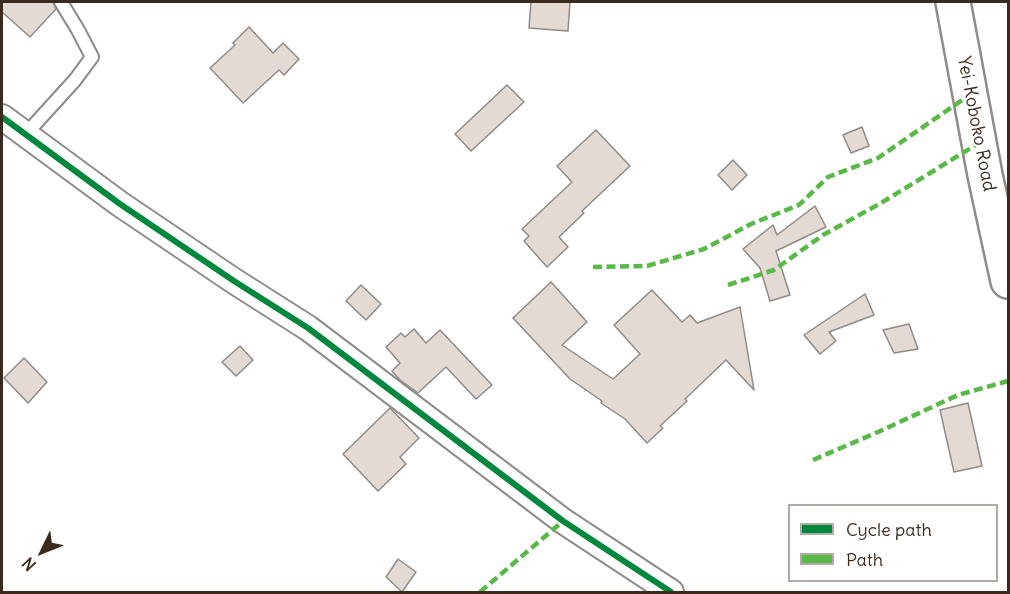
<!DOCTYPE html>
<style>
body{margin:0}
#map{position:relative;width:1010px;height:594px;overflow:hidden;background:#fff;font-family:Delius,sans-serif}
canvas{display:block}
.frame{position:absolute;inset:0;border:3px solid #3b2a1e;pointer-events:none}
.legend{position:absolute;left:788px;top:504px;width:210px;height:78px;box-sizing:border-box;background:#fff;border:2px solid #b1aaa5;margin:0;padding:8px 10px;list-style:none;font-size:18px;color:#3b2a1e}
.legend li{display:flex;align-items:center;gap:12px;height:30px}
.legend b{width:30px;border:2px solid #b1aaa5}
.north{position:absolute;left:12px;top:522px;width:60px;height:60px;-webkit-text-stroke:4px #fff;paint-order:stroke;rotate:227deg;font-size:16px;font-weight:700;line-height:24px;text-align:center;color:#3b2a1e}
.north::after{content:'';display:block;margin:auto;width:21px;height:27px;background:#3b2a1e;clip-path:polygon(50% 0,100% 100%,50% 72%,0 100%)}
</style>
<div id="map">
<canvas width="1010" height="594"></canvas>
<div class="frame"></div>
<ul class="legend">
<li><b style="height:8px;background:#00873e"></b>Cycle path</li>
<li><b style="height:8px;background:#58b947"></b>Path</li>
</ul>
<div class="north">N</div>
</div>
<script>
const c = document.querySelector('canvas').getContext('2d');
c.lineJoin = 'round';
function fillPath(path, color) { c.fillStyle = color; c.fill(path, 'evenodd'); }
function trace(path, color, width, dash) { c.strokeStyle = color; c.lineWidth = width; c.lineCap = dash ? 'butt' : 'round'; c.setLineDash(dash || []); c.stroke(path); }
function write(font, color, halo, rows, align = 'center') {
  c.font = font + ' Delius,sans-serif'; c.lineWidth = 4.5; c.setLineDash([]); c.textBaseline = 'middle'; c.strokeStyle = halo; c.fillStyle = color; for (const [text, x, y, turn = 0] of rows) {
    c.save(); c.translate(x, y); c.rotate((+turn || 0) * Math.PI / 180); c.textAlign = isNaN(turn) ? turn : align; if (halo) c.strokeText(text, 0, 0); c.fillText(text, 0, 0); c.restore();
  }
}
const building = new Path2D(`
 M2,2H53L56,9L30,37L2,12Z
 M531,2H570L568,31L529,28Z
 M249,27L273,53L283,43L299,59L284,75L279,70L243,103L210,68L235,45L233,43Z
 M507,85L524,102L471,151L455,134Z
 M862,127L869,146L851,153L843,135Z
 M596,130L630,166L582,211L584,213L559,237L568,247L547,267L524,241L529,236L522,229L572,182L557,166Z
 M733,160L747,175L732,190L718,175Z
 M815,206L826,227L776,251L790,295L770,301L760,268L743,249L773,225L777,235Z
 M551,282L587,322L562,345L613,379L640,354L614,325L652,290L682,322L690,315L697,323L740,307L754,390L726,360L685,399L687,401L660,426L663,428L647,443L625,419L601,403L602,401L570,379L513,318Z
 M361,285L381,304L366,320L346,301Z
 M865,294L874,315L829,332L836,341L820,354L804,335Z
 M909,324L918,349L894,353L883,330Z
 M414,329L426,343L440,330L492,385L476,399L446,367L418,393L400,380L392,371L400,363L386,347L401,333L405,337Z
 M240,346L253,360L236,376L222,362Z
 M24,358L47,382L28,403L4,378Z
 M968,403L982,466L954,472L940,410Z
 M390,408L419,438L400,457L406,464L378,491L343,454Z
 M398,559L416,572L402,592L386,577Z`);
fillPath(building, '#e3dad4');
trace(building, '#8e8b88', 1.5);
const service = new Path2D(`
 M25,135L75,80L92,57L78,30L61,2`);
const minor = new Path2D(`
 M2,117L120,204L234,281L308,328L563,521L671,592`);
const primary = new Path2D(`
 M953,2L985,175L1008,281`);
trace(service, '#8e8b88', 16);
trace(minor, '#8e8b88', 28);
trace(primary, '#8e8b88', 38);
trace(service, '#fff', 12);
trace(minor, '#fff', 24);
trace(primary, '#fff', 33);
trace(new Path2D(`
 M593,267L647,266L704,249L751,224L799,205L828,177L878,158L971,94
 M728,285L774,270L823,235L881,203L979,143
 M813,460L878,432L958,395L1008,381
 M480,592L563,521`), '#58b947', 4.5, [9, 4.5]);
trace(new Path2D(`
 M2,117L120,204L234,281L308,328L563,521L671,592`), '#00873e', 6);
write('18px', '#3b2a1e', '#fff', [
 ["Yei-Koboko Road",976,124,79]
]);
</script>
